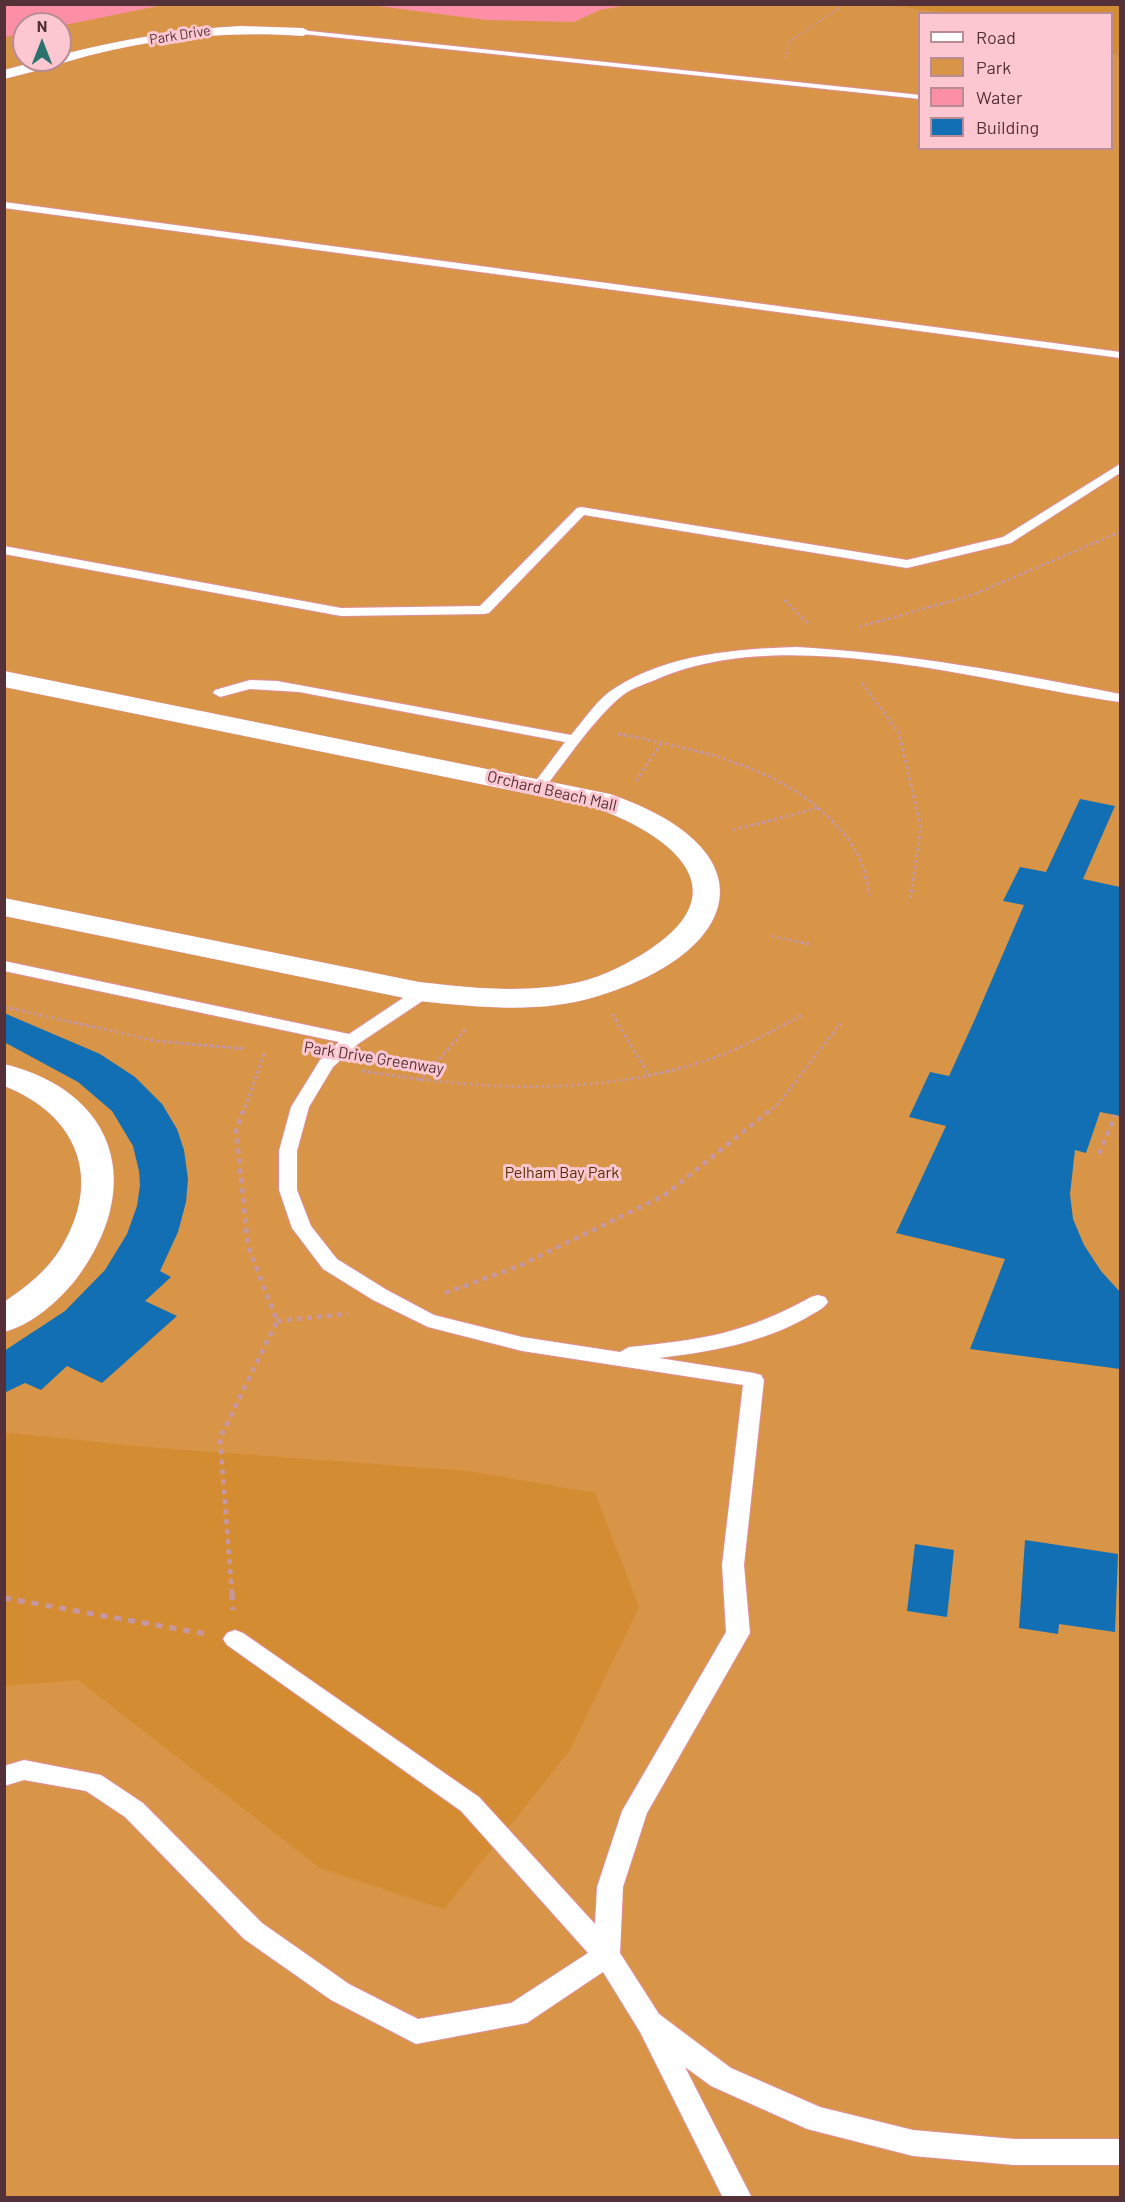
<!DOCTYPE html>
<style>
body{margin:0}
#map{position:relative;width:1125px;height:2202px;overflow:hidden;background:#fcc7d0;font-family:Barlow,sans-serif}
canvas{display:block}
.frame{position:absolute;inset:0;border:6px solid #543138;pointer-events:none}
.legend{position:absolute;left:918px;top:12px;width:195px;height:138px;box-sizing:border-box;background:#fcc7d0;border:2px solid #b98b93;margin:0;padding:8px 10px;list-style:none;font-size:18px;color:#543138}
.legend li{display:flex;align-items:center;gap:12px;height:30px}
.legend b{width:30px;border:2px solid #b98b93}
.north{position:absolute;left:12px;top:12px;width:60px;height:60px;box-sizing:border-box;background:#fcc7d0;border:2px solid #b98b93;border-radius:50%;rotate:0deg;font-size:16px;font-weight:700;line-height:24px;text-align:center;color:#543138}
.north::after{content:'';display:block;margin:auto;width:21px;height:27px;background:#2a736d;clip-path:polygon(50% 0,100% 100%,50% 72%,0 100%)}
</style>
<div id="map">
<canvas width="1125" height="2202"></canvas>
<div class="frame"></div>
<ul class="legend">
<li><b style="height:8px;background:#fff"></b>Road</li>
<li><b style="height:16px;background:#d89547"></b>Park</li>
<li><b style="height:16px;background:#fc8fa5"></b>Water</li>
<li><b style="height:16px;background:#126fb4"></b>Building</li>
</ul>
<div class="north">N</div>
</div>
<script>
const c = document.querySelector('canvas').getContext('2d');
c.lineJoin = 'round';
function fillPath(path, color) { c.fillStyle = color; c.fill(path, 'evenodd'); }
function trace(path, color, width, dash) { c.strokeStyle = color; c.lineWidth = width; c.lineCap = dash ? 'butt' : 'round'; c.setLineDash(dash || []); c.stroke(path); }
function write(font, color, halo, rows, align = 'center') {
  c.font = font + ' Barlow,sans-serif'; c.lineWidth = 6; c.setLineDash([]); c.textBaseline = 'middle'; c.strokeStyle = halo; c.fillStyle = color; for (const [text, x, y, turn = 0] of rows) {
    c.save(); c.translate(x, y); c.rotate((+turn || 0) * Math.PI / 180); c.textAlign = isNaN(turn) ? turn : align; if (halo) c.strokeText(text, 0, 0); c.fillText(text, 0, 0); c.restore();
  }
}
fillPath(new Path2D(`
 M44,4L1120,5V2197H5L4,17ZM920,14H1112V148H920ZM24,24H60V60H24Z`), '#d89547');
fillPath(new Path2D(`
 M887,5H1120V57L1112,54V14H955Z
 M11,1433L134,1446L468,1471L595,1493L639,1607L570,1750L444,1909L320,1868L78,1680L5,1686L4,1435Z`), '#d48c32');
fillPath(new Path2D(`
 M5,4H163V5L60,26L24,24V33L5,37Z
 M370,5L627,4V5L600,10L574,22L486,20Z`), '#fc8fa5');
fillPath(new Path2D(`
 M1080,799L1115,806L1083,879L1120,887V1116L1100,1112L1086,1153L1075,1150L1070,1194L1073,1219L1084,1245L1101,1271L1120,1292V1369L970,1349L1005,1259L896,1233L946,1126L909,1117L930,1072L949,1076L975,1019L1024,905L1003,901L1020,867L1046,872Z
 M4,1013L100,1054L135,1077L162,1104L177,1129L184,1150L188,1179L186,1202L178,1232L160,1271L171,1277L145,1301L177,1316L102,1383L67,1366L41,1390L25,1383L4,1393V1351L65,1311L105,1270L127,1234L137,1206L140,1185L139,1171L133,1146L112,1111L78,1082L4,1042Z
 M1025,1540L1118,1554L1115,1632L1059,1624L1058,1634L1019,1628Z
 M915,1544L954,1550L947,1617L907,1611Z`), '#126fb4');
const service = new Path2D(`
 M300,30L920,95V99L303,34Z
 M4,202L1120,352V358L4,208Z
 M1120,464V473L1011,543L907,568L584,515L489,613L484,614L341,616L4,554V546L341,608L480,606L577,508L581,507L907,560L1003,537Z
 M796,647C905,653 1014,673 1120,694V702C985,683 785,621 655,680C645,684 632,688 623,695C596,716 565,762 544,789L539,790L532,786L565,742L299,692L250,689L220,697L213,693L215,690L250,680L277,681L571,735C584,720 598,698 615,688C668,654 736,649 796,647Z
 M4,961L349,1034L418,988H430L432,992L430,996L358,1044L333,1067L309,1107L297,1151V1190L311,1226L337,1259L387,1290L434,1315L522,1337L620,1352L629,1347C702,1340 746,1333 811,1297L818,1295L825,1297L828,1302C823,1310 813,1313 806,1318C761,1343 710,1352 659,1358L754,1373L761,1375L764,1380L744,1565L750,1633L647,1813L623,1887L620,1953L659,2014L731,2068L820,2107L913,2130L1014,2139H1120V2165H1014L913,2156L807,2129L711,2086L685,2067L752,2198H723L640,2032L603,1972L527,2023L416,2044L331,2000L244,1939L125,1817L86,1791L24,1780L4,1786V1766L24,1760L101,1775L143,1803L262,1923L349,1984L418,2019L511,2003L588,1953L461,1811L227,1645L223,1639L227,1633L235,1630L243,1633L479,1797L595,1924L597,1887L622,1811L726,1632L722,1565L743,1385L522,1351L428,1327L373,1300L323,1269L292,1228L279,1190V1151L291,1107L320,1060L339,1042L4,971Z`);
const minor = new Path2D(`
 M241,26L303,28L310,32L303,36C224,30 142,39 66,62C46,68 25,74 4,79V70L42,60H60V55C120,40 179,29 241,26Z
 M4,671L610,794C773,850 744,953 595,997C539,1014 477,1007 419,1001L4,916V898L419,982C472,988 526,994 579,982C604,976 627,964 649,950C745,887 664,832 593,807L4,687Z
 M4,1064C118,1092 145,1187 77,1278C60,1300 32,1325 4,1332V1302C26,1287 47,1271 61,1248C103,1179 78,1115 4,1086Z`);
trace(service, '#e08e9d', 2);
trace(minor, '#e08e9d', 1);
trace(new Path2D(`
 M1112,57L1120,52
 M785,58L789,42L845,4`), '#c697a0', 1.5, [2, 2]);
trace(new Path2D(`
 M784,600L809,624
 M859,627L972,595L1120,532
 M862,683L899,733L921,828L910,901
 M618,734C706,751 809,771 858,855C864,867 866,882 870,895
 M636,781L662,742
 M733,830L818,808
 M771,936L809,944
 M4,1007L157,1041L246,1049
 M612,1014L650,1077
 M362,1071C474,1089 588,1097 698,1063C735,1052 768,1033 802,1015
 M419,1081L467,1028
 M243,1113L265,1051
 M767,1113L779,1103L841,1023`), '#c697a0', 3, [3, 3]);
trace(new Path2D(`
 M1099,1154L1115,1115
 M445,1293L519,1266L665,1195L769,1111
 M277,1321L348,1314
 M232,1594L220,1438L277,1321L248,1246L236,1131L243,1111`), '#c697a0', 4.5, [5, 5]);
trace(new Path2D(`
 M232,1593L233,1610
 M4,1598L206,1634`), '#c697a0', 5, [7, 7]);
fillPath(service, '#fff');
fillPath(minor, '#fff');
write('14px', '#543138', '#fcc7d0', [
 ["Park Drive",180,35,-9]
]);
write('16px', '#543138', '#fcc7d0', [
 ["Orchard Beach Mall",552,791,13],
 ["Park Drive Greenway",374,1058,9]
]);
write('16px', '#543000', '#fcc7d0', [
 ["Pelham Bay Park",562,1173]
]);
</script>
